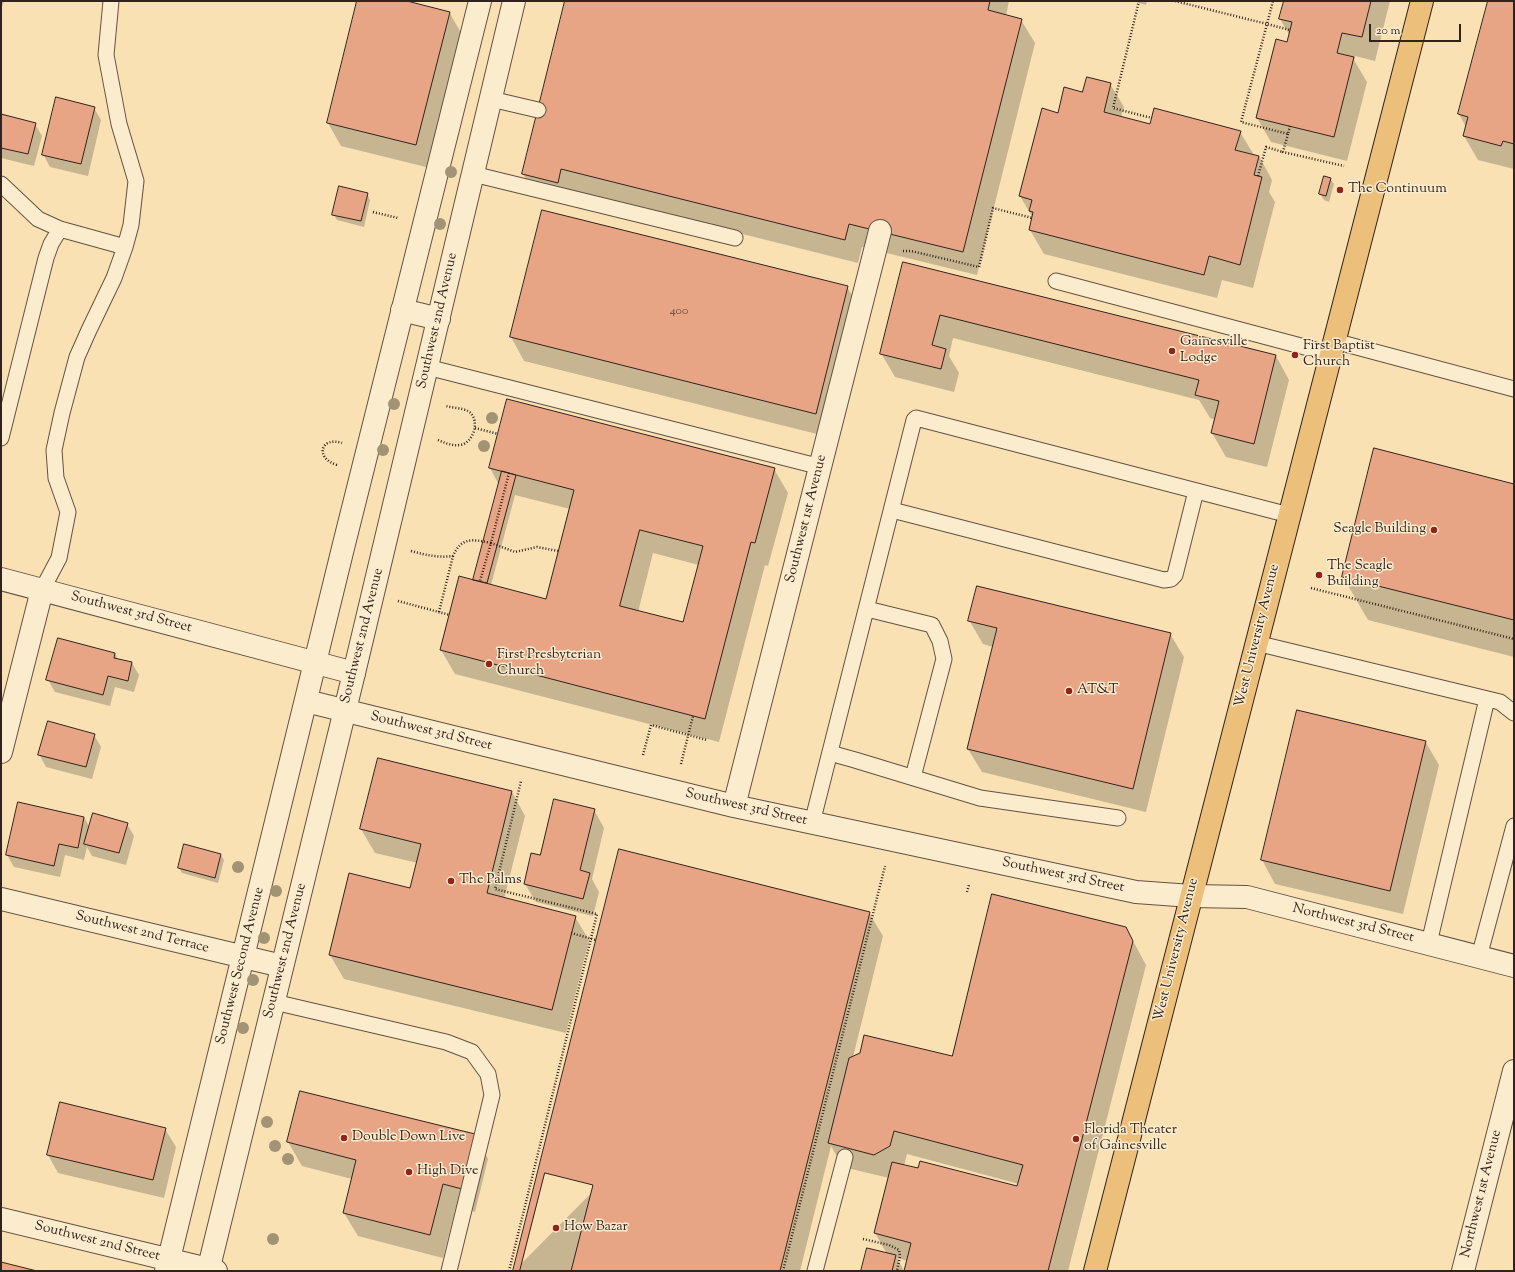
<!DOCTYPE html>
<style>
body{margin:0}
#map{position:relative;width:1515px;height:1272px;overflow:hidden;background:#f9e1b4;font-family:"Sorts Mill Goudy",serif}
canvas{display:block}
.frame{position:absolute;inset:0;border:2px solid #31221d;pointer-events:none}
.scale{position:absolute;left:1369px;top:24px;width:92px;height:18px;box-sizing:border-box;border:2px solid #31221d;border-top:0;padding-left:5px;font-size:12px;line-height:14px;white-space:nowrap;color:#31221d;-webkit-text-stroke:3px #fbecce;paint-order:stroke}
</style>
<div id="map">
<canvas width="1515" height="1272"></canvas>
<div class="frame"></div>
<div class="scale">20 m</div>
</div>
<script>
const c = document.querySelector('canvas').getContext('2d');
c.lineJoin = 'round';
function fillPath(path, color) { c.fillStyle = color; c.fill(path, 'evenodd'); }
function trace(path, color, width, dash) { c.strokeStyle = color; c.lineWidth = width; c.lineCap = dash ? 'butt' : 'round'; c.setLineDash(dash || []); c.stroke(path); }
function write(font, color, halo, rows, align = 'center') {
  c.font = font + ' "Sorts Mill Goudy",serif'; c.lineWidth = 3; c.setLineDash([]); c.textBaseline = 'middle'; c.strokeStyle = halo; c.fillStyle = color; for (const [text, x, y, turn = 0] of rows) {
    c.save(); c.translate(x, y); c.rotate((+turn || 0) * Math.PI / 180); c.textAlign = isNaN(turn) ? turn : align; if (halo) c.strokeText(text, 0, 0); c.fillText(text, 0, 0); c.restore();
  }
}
fillPath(new Path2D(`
 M1,1H4L2,7H1Z
 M358,1H403L449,12L463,36L430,168L341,146L328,123Z
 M566,1H1009L1006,16L1021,20L1035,43L977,275L862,247L858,263L575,192L571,206L537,197L523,174Z
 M1132,1H1147L1146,5Z
 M1285,1H1390L1375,61L1355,56L1354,60L1367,82L1347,161L1271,142L1257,118L1290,36L1280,19Z
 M1489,1H1514V169L1478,160L1464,136L1466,127L1459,114Z
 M1110,84L1124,107L1121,117L1151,125L1240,132L1254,155L1259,156L1272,180L1269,192L1275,202L1253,288L1222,280L1217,298L1044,254L1030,230L1033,218L1020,196L1058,114L1083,93Z
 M94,108L101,120L88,176L50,167L43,154Z
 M1,115L35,124L42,136L34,166L1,158Z
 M1330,179L1334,184L1329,202L1324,200L1320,194Z
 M367,194L370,200L364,227L337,220L333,214Z
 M904,263L1276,356L1289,380L1267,467L1226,457L1212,433L1215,420L1210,418L1199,400L953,338L949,356L959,373L954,392L895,377L881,353Z
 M847,287L861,311L829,437L524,361L511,337Z
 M490,468L774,469L788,493L768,566L765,565L719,742L455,674L441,650L474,581L499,485ZM515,495L570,509L547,600L491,585ZM653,553L699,565L684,624L638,612Z
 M1514,485V657L1368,620L1343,577Z
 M969,620L1170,634L1184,657L1146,812L982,772L968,749L993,647L983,644Z
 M115,653L118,660L132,663L139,675L134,692L115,687L110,706L55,692L48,680Z
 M94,735L101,747L92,779L46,767L39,754Z
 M1425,741L1439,765L1403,914L1275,884L1262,860Z
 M512,792L525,816L504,899L575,917L589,940L566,1033L344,979L330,955L411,889L418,863L375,853L361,829Z
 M594,810L604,828L592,879L599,892L593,916L536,902L525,884Z
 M84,817L90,828L127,824L134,836L126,865L92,856L87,847L84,860L65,855L60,877L14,867L7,855Z
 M221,855L224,860L218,883L182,873L179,868Z
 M869,913L883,936L853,1057H952L1126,928L1139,952L1146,965L1068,1271H905L908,1261L897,1258L904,1271H862L887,1254L875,1233L889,1178L843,1167L831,1146L800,1271H514ZM907,1154L1019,1184L1018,1188L904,1166Z
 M301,1092L475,1135L488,1159L475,1212L456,1207L443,1258L358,1236L344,1213L352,1179L302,1166L288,1142Z
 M165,1129L176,1147L164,1198L58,1173L48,1155Z`), '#0003');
const building = new Path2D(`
 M357,1H407L450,12L416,145L327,123Z
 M565,1H990L988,10L1022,19L963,252L849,224L845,240L561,169L558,183L522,174Z
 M1284,1H1371L1362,37L1342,33L1337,53L1354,57L1334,137L1256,118L1276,39L1287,42L1292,22L1279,19Z
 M1488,1H1514V144L1503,141L1501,146L1463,136L1468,117L1458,114Z
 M1087,77L1111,83L1104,112L1150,124L1154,108L1241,131L1235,150L1259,156L1254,175L1262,177L1240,265L1209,256L1204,275L1029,230L1033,212L1029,211L1032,200L1019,196L1042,108L1058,113L1064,87L1082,92Z
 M56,97L95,107L81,164L42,155Z
 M1,114L36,123L28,154L1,148Z
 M1324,176L1331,178L1326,196L1319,194Z
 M339,186L368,193L361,221L332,215Z
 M542,210L848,286L816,414L510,337Z
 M903,262L1276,355L1254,444L1211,433L1219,401L1195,395L1199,380L940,315L932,345L946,349L941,369L880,354Z
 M507,399L775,468L755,543L751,542L705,719L440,650L459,576L546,599L574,490L489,468ZM640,530L703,546L683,622L620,606Z
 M1374,448L1514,484V620L1342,577Z
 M502,471L516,475L487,583L473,580Z
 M977,586L1171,633L1133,789L967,749L997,628L968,621Z
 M58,638L115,653L114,658L132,662L128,681L108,676L103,695L46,680Z
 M1297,710L1426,741L1390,891L1261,860Z
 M48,721L95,734L86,767L38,755Z
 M378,758L512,791L487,893L576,916L552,1010L329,955L349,873L410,888L421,844L360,829Z
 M554,799L595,809L580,870L590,873L583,899L524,884L531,853L540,855Z
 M18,802L84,817L78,848L59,844L54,866L6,855Z
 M93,813L128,823L119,853L84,844Z
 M184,844L221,854L215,878L178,868Z
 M619,849L870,912L780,1271H513Z
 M992,894L1126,927L1133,941L1048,1271H904L911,1243L874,1233L892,1162L918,1168L920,1161L1017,1186L1023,1165L894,1131L890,1146L874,1155L828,1143L849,1058L860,1053L864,1035L952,1056Z
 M300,1091L475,1134L462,1189L443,1184L430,1235L343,1213L356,1160L287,1142Z
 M60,1102L166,1128L153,1180L47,1155Z
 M545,1173L593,1185L571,1271H520Z
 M867,1248L896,1255L892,1271H861Z
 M1,1262L37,1271H1Z`);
fillPath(building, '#e8a585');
trace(building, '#31221d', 1);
const service = new Path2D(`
 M491,99L538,110
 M473,174L735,238
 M1,184L38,219L60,229L125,247
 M1056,281L1331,354
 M1334,341L1514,389
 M427,367L821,467
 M1,438L46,258L51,244L60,229
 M892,510L1164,580L1171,579L1175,575L1196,491
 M42,590L59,558L68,512L56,478L54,450L62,413L77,357L89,330L114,278L125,247L131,225L136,181L119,124L106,55L111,1
 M867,609L932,625L940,641L944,659L913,777
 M1256,643L1500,702L1514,713
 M830,753L855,760L980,798L1118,818
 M812,823L914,420L916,418L1289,515
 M1429,943L1487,699
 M1479,957L1514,826
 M274,1002L446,1042L472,1052L488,1074L492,1095L449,1271
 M815,1271L845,1157`);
const minor = new Path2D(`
 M1,579L354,673
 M306,701L734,806L1136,892L1191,896L1247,897L1514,966
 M1,752L42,590
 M734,806L880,231
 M1,899L282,966
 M1,1219L216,1271
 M1463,1271L1514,1071`);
const tertiary = new Path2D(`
 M402,310L439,319
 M166,1271L344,544L480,1
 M208,1271L354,673L514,1`);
const primary = new Path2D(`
 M1095,1271L1422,1`);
trace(service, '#635243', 17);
trace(minor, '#635243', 24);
trace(tertiary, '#635243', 24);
trace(primary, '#31221d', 24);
trace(new Path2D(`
 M1139,1L1113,108L1152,118
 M1175,1L1267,24L1273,1
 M1290,126L1288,134L1241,122L1267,24L1290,30
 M1288,134L1283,152L1344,166
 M1258,176L1266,147L1283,152
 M373,212L398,218
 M903,251H911L979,267L993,208L1032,218
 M475,428L498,434
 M438,440C445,443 452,446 460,445C474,443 481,419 468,411C462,408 453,408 446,406
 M337,465C314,458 321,436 342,443
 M509,473L491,543L515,552L537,547L558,551
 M411,551C426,555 438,558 453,556C461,537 473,539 491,543L480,581
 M1311,588L1514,639
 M398,601L450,615
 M439,612L453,556
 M643,755L651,725L707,740
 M681,764L693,716
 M967,892L969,885
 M863,1239L889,1245L899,1250L900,1256L897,1271
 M509,1271L597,914L495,889L521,781
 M783,1271L885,866`), '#31221d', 2.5, [1, 2]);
trace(service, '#fbecce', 15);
trace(minor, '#fbecce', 22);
trace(tertiary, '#fbecce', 22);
trace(primary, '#ecc07a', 22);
trace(new Path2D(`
 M571,933L596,940`), '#31221d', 2.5, [1, 2]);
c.fillStyle = '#a29374';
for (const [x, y] of [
 [451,172],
 [440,224],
 [394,404],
 [492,418],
 [484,446],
 [383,450],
 [238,867],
 [276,891],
 [264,938],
 [253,980],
 [243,1028],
 [267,1122],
 [275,1146],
 [288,1159],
 [273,1239]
]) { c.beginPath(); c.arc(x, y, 6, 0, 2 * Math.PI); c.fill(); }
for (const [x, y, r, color] of [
 [1340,190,4,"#8f2418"],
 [1172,351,4,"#8f2418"],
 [1295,355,4,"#8f2418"],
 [1434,530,4,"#8f2418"],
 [1319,575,4,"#8f2418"],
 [489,664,4,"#8f2418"],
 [1069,691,4,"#8f2418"],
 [451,881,4,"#8f2418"],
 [344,1138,4,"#8f2418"],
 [1076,1139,4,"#8f2418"],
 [409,1172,4,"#8f2418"],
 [556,1228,4,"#8f2418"]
]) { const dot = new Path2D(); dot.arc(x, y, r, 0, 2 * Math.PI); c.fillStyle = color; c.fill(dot); trace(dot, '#fbecce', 1.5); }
write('12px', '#5f4337', null, [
 ["400",679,312]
]);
write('14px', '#31221d', '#fbecce', [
 ["The Continuum",1348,190],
 ["Gainesville",1180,343],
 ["Lodge",1180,359],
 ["First Baptist",1303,347],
 ["Church",1303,363],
 ["Seagle Building",1426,530,"right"],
 ["The Seagle",1327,567],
 ["Building",1327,583],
 ["First Presbyterian",497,656],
 ["Church",497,672],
 ["AT&T",1077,691],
 ["The Palms",459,881],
 ["Florida Theater",1084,1131],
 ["of Gainesville",1084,1147],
 ["Double Down Live",352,1138],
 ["High Dive",417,1172],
 ["How Bazar",564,1228]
], 'left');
write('14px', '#31221d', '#fbecce', [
 ["Southwest 2nd Avenue",438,321,-77],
 ["Southwest 1st Avenue",807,519,-76],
 ["Southwest 3rd Street",131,613,15],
 ["Southwest 2nd Avenue",363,636,-76],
 ["West University Avenue",1258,636,-76],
 ["Southwest 3rd Street",431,732,14],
 ["Southwest 3rd Street",746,808,13],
 ["Southwest 3rd Street",1063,876,12],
 ["Northwest 3rd Street",1353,924,14],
 ["Southwest 2nd Terrace",142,933,14],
 ["West University Avenue",1177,950,-76],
 ["Southwest 2nd Avenue",286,951,-76],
 ["Southwest Second Avenue",241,966,-76],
 ["Northwest 1st Avenue",1482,1194,-76],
 ["Southwest 2nd Street",97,1242,14]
]);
</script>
